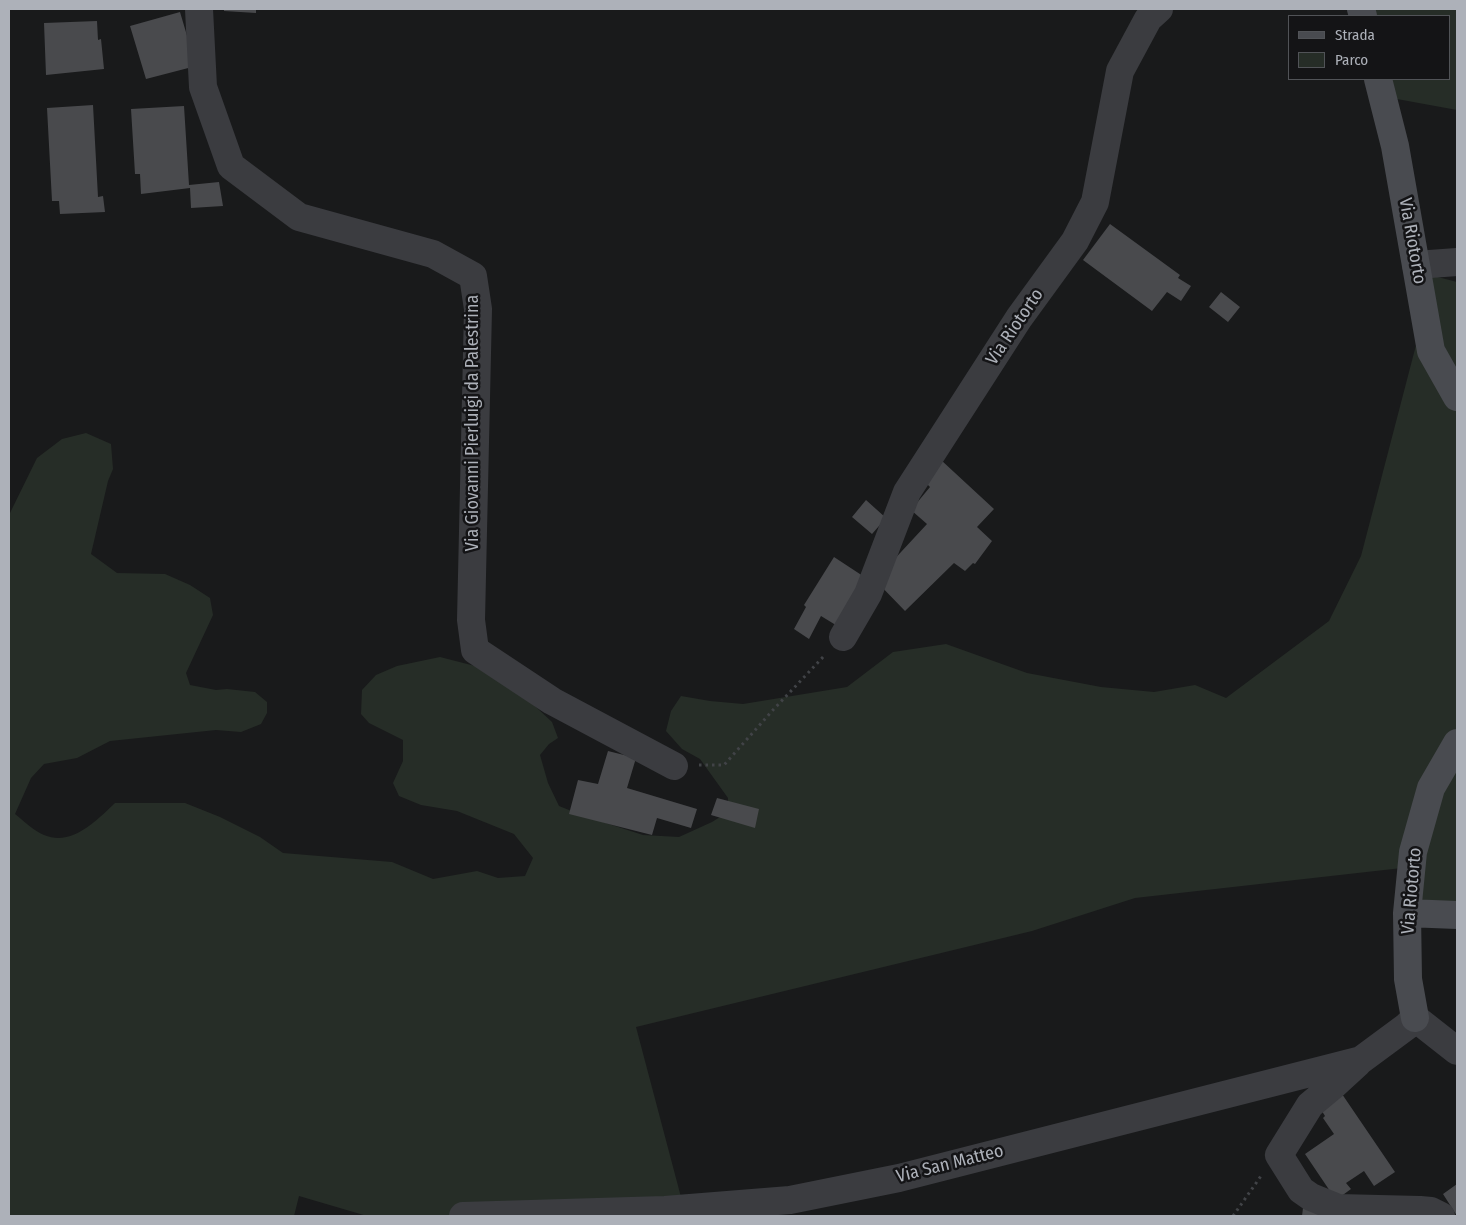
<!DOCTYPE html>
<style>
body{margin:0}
#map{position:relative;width:1466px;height:1225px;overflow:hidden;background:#191a1b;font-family:"Fira Sans Condensed",sans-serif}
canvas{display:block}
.frame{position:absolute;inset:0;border:10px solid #adb1b9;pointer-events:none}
.legend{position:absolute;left:1288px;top:15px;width:162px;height:65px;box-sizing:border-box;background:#141416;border:1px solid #515357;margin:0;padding:6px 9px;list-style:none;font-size:15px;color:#adb1b9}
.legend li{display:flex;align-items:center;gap:10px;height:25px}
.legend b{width:25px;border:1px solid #515357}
</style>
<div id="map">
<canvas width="1466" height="1225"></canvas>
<div class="frame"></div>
<ul class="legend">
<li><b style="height:6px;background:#494b50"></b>Strada</li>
<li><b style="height:14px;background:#262d27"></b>Parco</li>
</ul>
</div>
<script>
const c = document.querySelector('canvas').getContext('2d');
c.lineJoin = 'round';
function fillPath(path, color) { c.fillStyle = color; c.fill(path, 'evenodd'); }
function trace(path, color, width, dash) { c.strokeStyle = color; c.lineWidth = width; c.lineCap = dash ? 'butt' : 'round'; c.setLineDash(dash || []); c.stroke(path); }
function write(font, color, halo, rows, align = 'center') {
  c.font = font + ' "Fira Sans Condensed",sans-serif'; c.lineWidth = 5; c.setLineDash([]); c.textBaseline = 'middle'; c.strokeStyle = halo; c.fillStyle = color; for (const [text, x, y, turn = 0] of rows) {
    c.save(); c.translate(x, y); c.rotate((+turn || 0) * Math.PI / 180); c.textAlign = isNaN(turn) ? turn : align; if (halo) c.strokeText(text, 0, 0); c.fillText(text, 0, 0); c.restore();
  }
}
fillPath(new Path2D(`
 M1358,9H1457V110L1386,97L1380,79H1450V16H1360Z
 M1415,271L1457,282V913L1408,920L1411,867L1135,898L1032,931L636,1027L686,1216H367L299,1196L294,1216H9V515L37,458L62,439L86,433L111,444L113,469L108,481L91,554L117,573L165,574L190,585L210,598L213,615L186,673L190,685L216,690L227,689L255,692L267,702V713L261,724L241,732L216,730L110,741L77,758L44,764L31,778L15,814C24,821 34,831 44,835C72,847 97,820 115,803H185L220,817L260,837L283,853L392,862L433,879L477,871L498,878L525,876L533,858L514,834L457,811L421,805L399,796L393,783L403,761V740L369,723L361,714L362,690L376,675L397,666L440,657L475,666L507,680L552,722L558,738L549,744L540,755L548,783L559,806L584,816L643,835L679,837L712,822L728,812V798L700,759L682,749L666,731L671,711L681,696L710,701L743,704L847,687L893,652L946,644L1027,673L1101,687L1154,692L1195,685L1226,698L1329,621L1361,556L1421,326Z`), '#262d27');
fillPath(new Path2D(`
 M224,9H256V13L224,11Z
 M180,12L196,66L146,79L130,26Z
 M97,21L98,40L101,39L104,69L46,75L44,23Z
 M93,105L98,197L103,196L105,212L60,214L59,201H52L47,108Z
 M184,106L189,185L219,182L223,206L191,208L190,188L141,194L140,174H135L131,109Z
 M1110,224L1180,275L1178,278L1191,286L1181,301L1167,292L1152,311L1083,260Z
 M1221,292L1240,307L1228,322L1209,307Z
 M941,460L994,509L977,527L992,541L975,564L973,563L965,571L954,563L905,611L875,580L927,524L911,510L930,487L926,483Z
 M866,500L886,518L872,534L852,517Z
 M834,557L869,580L839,627L821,616L809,639L794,629L806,607L804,605Z
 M608,751L636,758L627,788L697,809L691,828L657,818L652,835L569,814L578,780L598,784Z
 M717,798L759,809L755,828L711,815Z
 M1342,1094L1395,1172L1374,1186L1364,1171L1346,1183L1351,1189L1336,1200L1305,1154L1334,1134L1323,1118L1325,1116L1320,1108Z
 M1457,1184V1216L1443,1194Z
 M1303,1208L1354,1216H1302Z`), '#494a4d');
trace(new Path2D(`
 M699,765H724L773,710L825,655
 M1233,1216L1261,1176`), '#414347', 3, [2.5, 4]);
trace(new Path2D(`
 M199,9L203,87L231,166L299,217L433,254L473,276L478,309L471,620L475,650L552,701L674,766
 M1416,265L1457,262
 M843,637L868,594L907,492L1019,318L1075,241L1095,202L1120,71L1148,19L1159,9
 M1358,1063L1334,1085L1310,1105L1279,1155L1301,1190L1311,1197L1338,1208L1420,1210L1431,1211L1441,1216
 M463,1216L665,1210L790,1200L899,1178L1361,1060L1407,1026L1415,1018L1457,1051`), '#3b3c40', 28);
trace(new Path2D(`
 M1361,9L1363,16
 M1378,79L1395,146L1431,351L1457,397
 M1407,913L1457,915
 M1415,1018L1408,979L1407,913L1413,852L1431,788L1457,743`), '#494b50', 28);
write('18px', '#adb1b9', '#141416', [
 ["Via Riotorto",1412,241,80],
 ["Via Riotorto",1015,327,-56],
 ["Via Giovanni Pierluigi da Palestrina",473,423,-90],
 ["Via Riotorto",1412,891,-85],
 ["Via San Matteo",950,1164,-14]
]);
</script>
